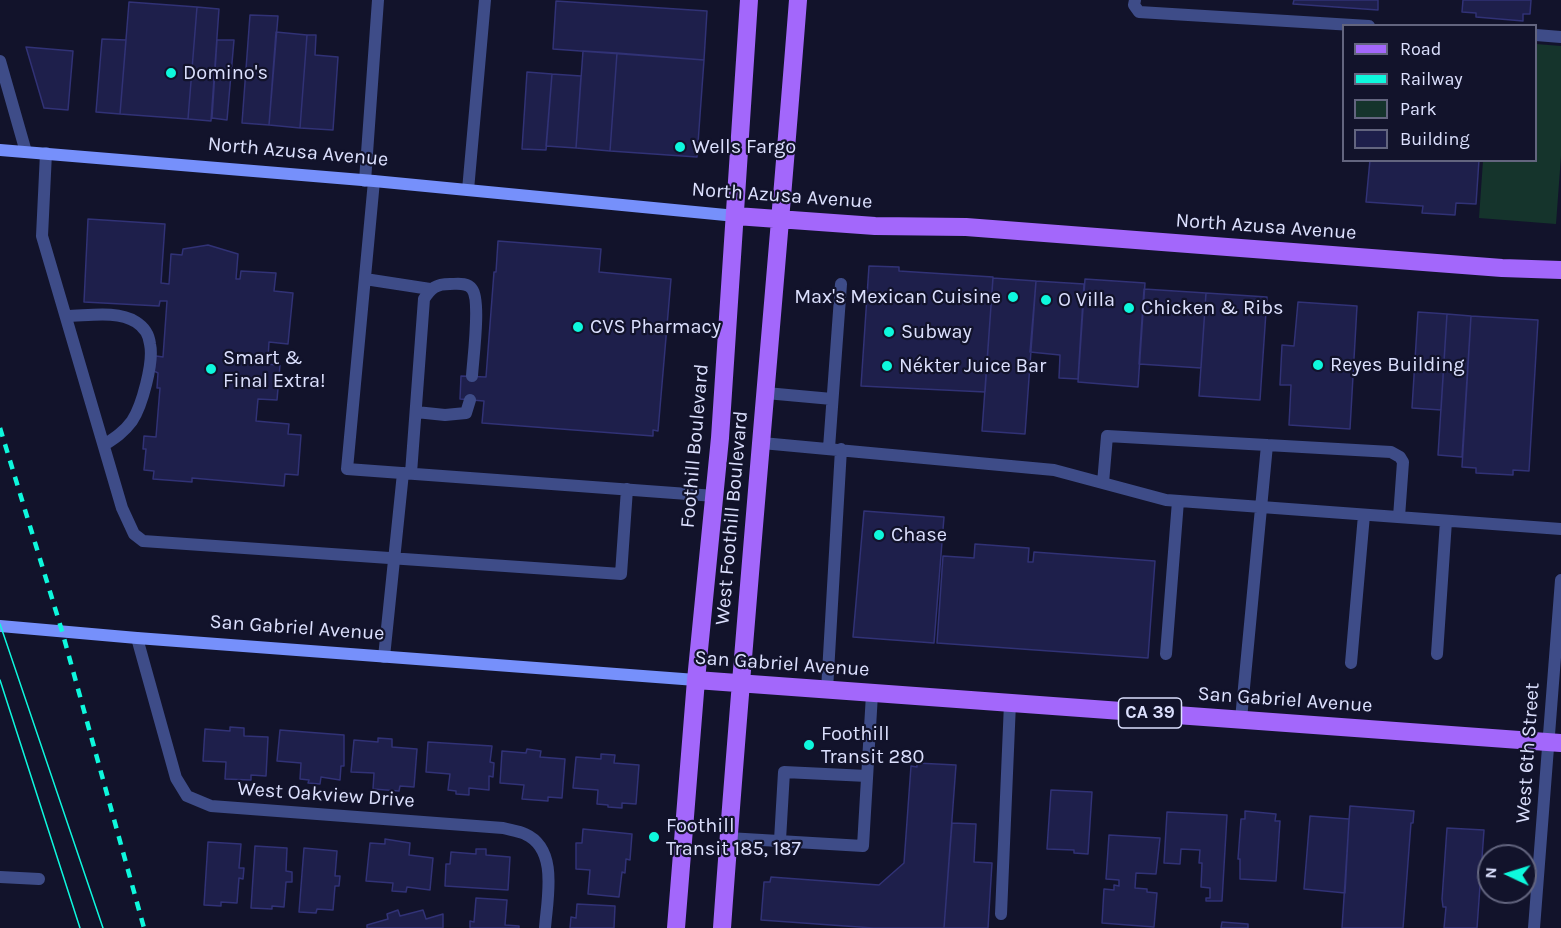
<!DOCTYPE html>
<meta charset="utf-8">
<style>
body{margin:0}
#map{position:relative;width:1561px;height:928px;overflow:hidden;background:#12132b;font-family:Karla,sans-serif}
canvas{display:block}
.legend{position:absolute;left:1342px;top:24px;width:195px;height:138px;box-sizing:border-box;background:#12132b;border:2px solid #63657f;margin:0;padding:8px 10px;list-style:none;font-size:18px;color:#dce0fe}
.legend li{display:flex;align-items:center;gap:12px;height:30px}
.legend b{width:30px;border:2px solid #63657f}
.north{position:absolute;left:1477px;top:844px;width:60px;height:60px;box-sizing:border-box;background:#12132b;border:2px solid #63657f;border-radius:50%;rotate:274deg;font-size:16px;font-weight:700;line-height:24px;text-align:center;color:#dce0fe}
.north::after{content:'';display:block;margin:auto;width:21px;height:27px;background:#0ef8dd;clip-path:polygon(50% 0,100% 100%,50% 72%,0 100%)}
</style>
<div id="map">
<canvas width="1561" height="928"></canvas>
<ul class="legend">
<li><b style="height:8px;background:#a367fb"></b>Road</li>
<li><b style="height:8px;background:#0ef8dd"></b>Railway</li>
<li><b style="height:16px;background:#15342c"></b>Park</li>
<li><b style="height:16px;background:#1e1f4b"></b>Building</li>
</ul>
<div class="north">N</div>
</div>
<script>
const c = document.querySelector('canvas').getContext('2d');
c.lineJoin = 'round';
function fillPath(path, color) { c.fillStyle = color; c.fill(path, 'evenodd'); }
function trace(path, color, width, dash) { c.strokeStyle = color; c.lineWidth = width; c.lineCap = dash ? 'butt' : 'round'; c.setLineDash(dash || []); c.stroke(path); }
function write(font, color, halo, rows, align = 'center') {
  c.font = font + ' Karla,sans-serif'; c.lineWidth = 4.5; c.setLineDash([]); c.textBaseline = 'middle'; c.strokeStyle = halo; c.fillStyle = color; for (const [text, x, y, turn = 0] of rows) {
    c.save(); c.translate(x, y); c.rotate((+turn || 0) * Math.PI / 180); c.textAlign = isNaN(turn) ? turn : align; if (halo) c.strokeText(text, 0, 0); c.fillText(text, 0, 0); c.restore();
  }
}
fillPath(new Path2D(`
 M1536,44L1561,46V156L1556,224L1479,218L1483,161L1536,160Z`), '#15342c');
const building = new Path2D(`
 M1294,0H1378V10L1293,4Z
 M1463,0H1531L1530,14H1523V21L1476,17V13L1462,12Z
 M556,1L707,11L704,60L553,49Z
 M129,2L197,7L188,119L120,114Z
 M197,7L219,9L211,121L188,119Z
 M250,15L278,16L269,125L242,123Z
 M276,32L307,35L300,128L269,125Z
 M307,35H316L315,55L338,57L333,130L300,128Z
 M102,39L126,40L120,114L96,112Z
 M217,40H234L227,120L212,118Z
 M26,47L73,51L68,110L44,108Z
 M583,51L617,53L610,151L576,148Z
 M617,53L704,60L697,157L610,151Z
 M527,72L552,74L546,150L522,149Z
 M552,74L581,76L576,148L546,146Z
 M1370,160H1479L1476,204L1456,203L1455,215L1422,213L1423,206L1366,202Z
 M88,219L165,224L161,283L169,284L171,254L182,255L183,249L208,245L238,254L236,279H240L241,271L276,273L274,291L293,293L288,344L269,342L268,359L261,358V364L280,365L277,400L258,399L256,421L289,424L288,434L301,435L298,475L285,474L284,486L192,478V482L153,479L154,471L144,470L146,449H143L144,436L156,437L160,388H157L158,373L152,370L156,356L163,357L167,301H160L159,306L84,302Z
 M498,241L601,249L599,272L671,279L658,431L653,430V436L482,423L484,401L460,399L461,376L486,377L494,272H496Z
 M869,266L899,267V271L993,277L985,392L861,386Z
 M993,278L1036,281L1025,434L982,431Z
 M1085,279L1145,283L1138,387L1078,382Z
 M1036,281L1084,284L1078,379L1059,378L1060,355L1030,352Z
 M1144,289L1206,293L1201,368L1139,364Z
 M1206,293L1267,297L1260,400L1199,396Z
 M1298,302L1357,306L1350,429L1289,425L1291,385H1280L1282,345L1294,346Z
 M1418,312L1447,314L1441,410L1412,408Z
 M1447,314L1471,316L1462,457L1438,455Z
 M1471,316L1538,320L1529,471L1513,470V475L1476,473V468L1462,467Z
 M864,511L944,517L934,643L853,637Z
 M975,544L1029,548L1028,562H1033L1034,552L1155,561L1148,658L937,643L943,556L974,558Z
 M230,727L244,728V736L268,737L266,776L251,775V780L225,779L226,762L203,761L205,729L230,731Z
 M280,730L344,735V766H341L340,780L321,777L320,784L308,783L309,780L300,779L301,763L277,761Z
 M378,738L392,739V747L417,749L414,787L400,786L399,791L373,789L374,773L351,772L354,740L378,742Z
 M428,742L492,746L490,762L494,763L493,777L489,776V790L469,788V795L456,794V791L448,790L450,774L426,772Z
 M527,749L541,751L540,757L565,759L562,798L548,797V801L522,799L524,785L500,783L502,751L526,753Z
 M601,754L615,755L614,763L639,765L636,804L622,803V808L608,807V805L597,804L598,790L573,788L576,757L601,759Z
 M917,763L956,765L944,928H873L761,920L764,882H770L771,877L879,885L904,863L911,766L917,767Z
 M1051,790L1092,792L1088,854L1074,853V850L1047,849Z
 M1350,806L1414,811L1413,823H1411L1403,928H1342Z
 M1245,811L1276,814L1275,821H1280L1276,881L1240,879V859H1238L1241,819H1245Z
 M1167,812L1227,815L1222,901H1206V898H1210V888L1201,887L1202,863H1199L1200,850L1181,849L1180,864L1164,863Z
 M1310,816L1349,819L1345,893L1304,889Z
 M952,823L976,824L974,862L992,863L988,928H944Z
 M1447,828L1484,830L1477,928H1444L1446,907H1443L1442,899Z
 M583,829L632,834L630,860L626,859L625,873L622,872L619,897L588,894L590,870L576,869V843H582Z
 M1109,835L1160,838L1156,874L1136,873L1135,888L1147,889V892L1157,893L1154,927L1102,923L1104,889L1114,890V885L1119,886V880L1106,879Z
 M385,839L410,843L409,855L433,858L430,890L407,887L406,892L392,891L393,883L366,881L370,843L385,844Z
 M208,842L241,844L239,868H244L243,879L239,878L237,903L221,902V906L204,905Z
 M255,846L287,848L286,871L292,872V882H286L284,907L272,906V909L251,908Z
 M304,848L337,851L335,876H340L339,886H335L333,910L317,909L316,913L299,912Z
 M476,849H486V855L510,857L508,890L445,886L446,864H450L451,852L476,854Z
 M476,898L507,900L505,925L519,926V928H470V921L474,922Z
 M577,904L615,906L614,928H570L571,917L576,918Z
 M398,910L400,916L423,910L426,919L443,914V928H367V925L388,919L387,914Z
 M1222,922L1248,924V928H1221Z`);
fillPath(building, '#1e1f4b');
trace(building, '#313276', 1.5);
trace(new Path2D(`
 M1135,0L1134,5L1139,12L1369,26
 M1536,35L1561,37
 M46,153L42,236L122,508L134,534L143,541L621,574L627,489
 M365,181L378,0
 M374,181L347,469L715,496
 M468,190L485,0
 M365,279L430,289
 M66,316C87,316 117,310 136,322C144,327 149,335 150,344C154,362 142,406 132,421C124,432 115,438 104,445
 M766,393L832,399
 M416,412L445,415L466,413L470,400
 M762,443L1054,470L1166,500L1561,529
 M829,448L841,284
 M411,473L424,299C431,288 436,284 450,284C457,284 467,282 472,289C481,300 473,359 472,376
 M1103,483L1107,436L1391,452L1400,457L1403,462L1399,517
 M1166,654L1178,501
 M1437,654L1446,521
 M384,657L403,473
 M1351,663L1364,515
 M827,690L841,449
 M1241,719L1267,445
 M728,838L863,846L872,694
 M780,840L784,772L867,776
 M0,877L39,879
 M1001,914L1010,703`), '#3e4c88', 12);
trace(new Path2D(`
 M0,61L26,152
 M137,638L176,778L187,796L211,806L503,828C510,830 519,831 525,834C559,849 547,899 545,928
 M1534,928L1561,580`), '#3e4c88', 12);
trace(new Path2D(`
 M0,150L374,181L736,216
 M0,626L137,638L696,680`), '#7690fb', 12);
trace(new Path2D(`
 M736,216L875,226L966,227L1502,268L1561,270
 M696,680L1561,743
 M676,928L696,680L720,438L749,0
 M722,928C744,618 774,309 798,0`), '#a367fb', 18);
trace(new Path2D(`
 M0,624L103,928
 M0,680L80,928`), '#0ef8dd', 1.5);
trace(new Path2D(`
 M0,428L62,631L144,928`), '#0ef8dd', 4.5, [9, 8]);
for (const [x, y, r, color] of [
 [171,73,6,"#0ef8dd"],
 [680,147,6,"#0ef8dd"],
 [1013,297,6,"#0ef8dd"],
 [1046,300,6,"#0ef8dd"],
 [1129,308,6,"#0ef8dd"],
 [578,327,6,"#0ef8dd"],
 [889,332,6,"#0ef8dd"],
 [1318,365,6,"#0ef8dd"],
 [887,366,6,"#0ef8dd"],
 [211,369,6,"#0ef8dd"],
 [879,535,6,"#0ef8dd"],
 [809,745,6,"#0ef8dd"],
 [654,837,6,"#0ef8dd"]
]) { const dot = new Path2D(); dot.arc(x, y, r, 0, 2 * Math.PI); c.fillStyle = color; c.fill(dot); trace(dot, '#12132b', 2); }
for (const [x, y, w] of [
 [1150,713,63]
]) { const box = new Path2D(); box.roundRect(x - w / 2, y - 15, w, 30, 4.5); c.fillStyle = '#12132b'; c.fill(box); trace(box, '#dce0fe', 1.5); }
write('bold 18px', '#dce0fe', null, [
 ["CA 39",1150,713]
]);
write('20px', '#dce0fe', '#12132b', [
 ["Domino's",183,73],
 ["Wells Fargo",692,147],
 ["Max's Mexican Cuisine",1001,297,"right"],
 ["O Villa",1058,300],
 ["Chicken & Ribs",1141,308],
 ["CVS Pharmacy",590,327],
 ["Subway",901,332],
 ["Smart &",223,358],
 ["Final Extra!",223,381],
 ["Reyes Building",1330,365],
 ["Nékter Juice Bar",899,366],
 ["Chase",891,535],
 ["Foothill",821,734],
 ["Transit 280",821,757],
 ["Foothill",666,826],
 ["Transit 185, 187",666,849]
], 'left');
write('20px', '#dce0fe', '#12132b', [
 ["North Azusa Avenue",298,152,5],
 ["North Azusa Avenue",782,196,4],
 ["North Azusa Avenue",1266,227,4],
 ["Foothill Boulevard",695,446,-85],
 ["West Foothill Boulevard",732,518,-85],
 ["San Gabriel Avenue",297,628,4],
 ["San Gabriel Avenue",782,664,4],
 ["San Gabriel Avenue",1285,700,4],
 ["West 6th Street",1528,753,-86],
 ["West Oakview Drive",326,795,4]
]);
</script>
